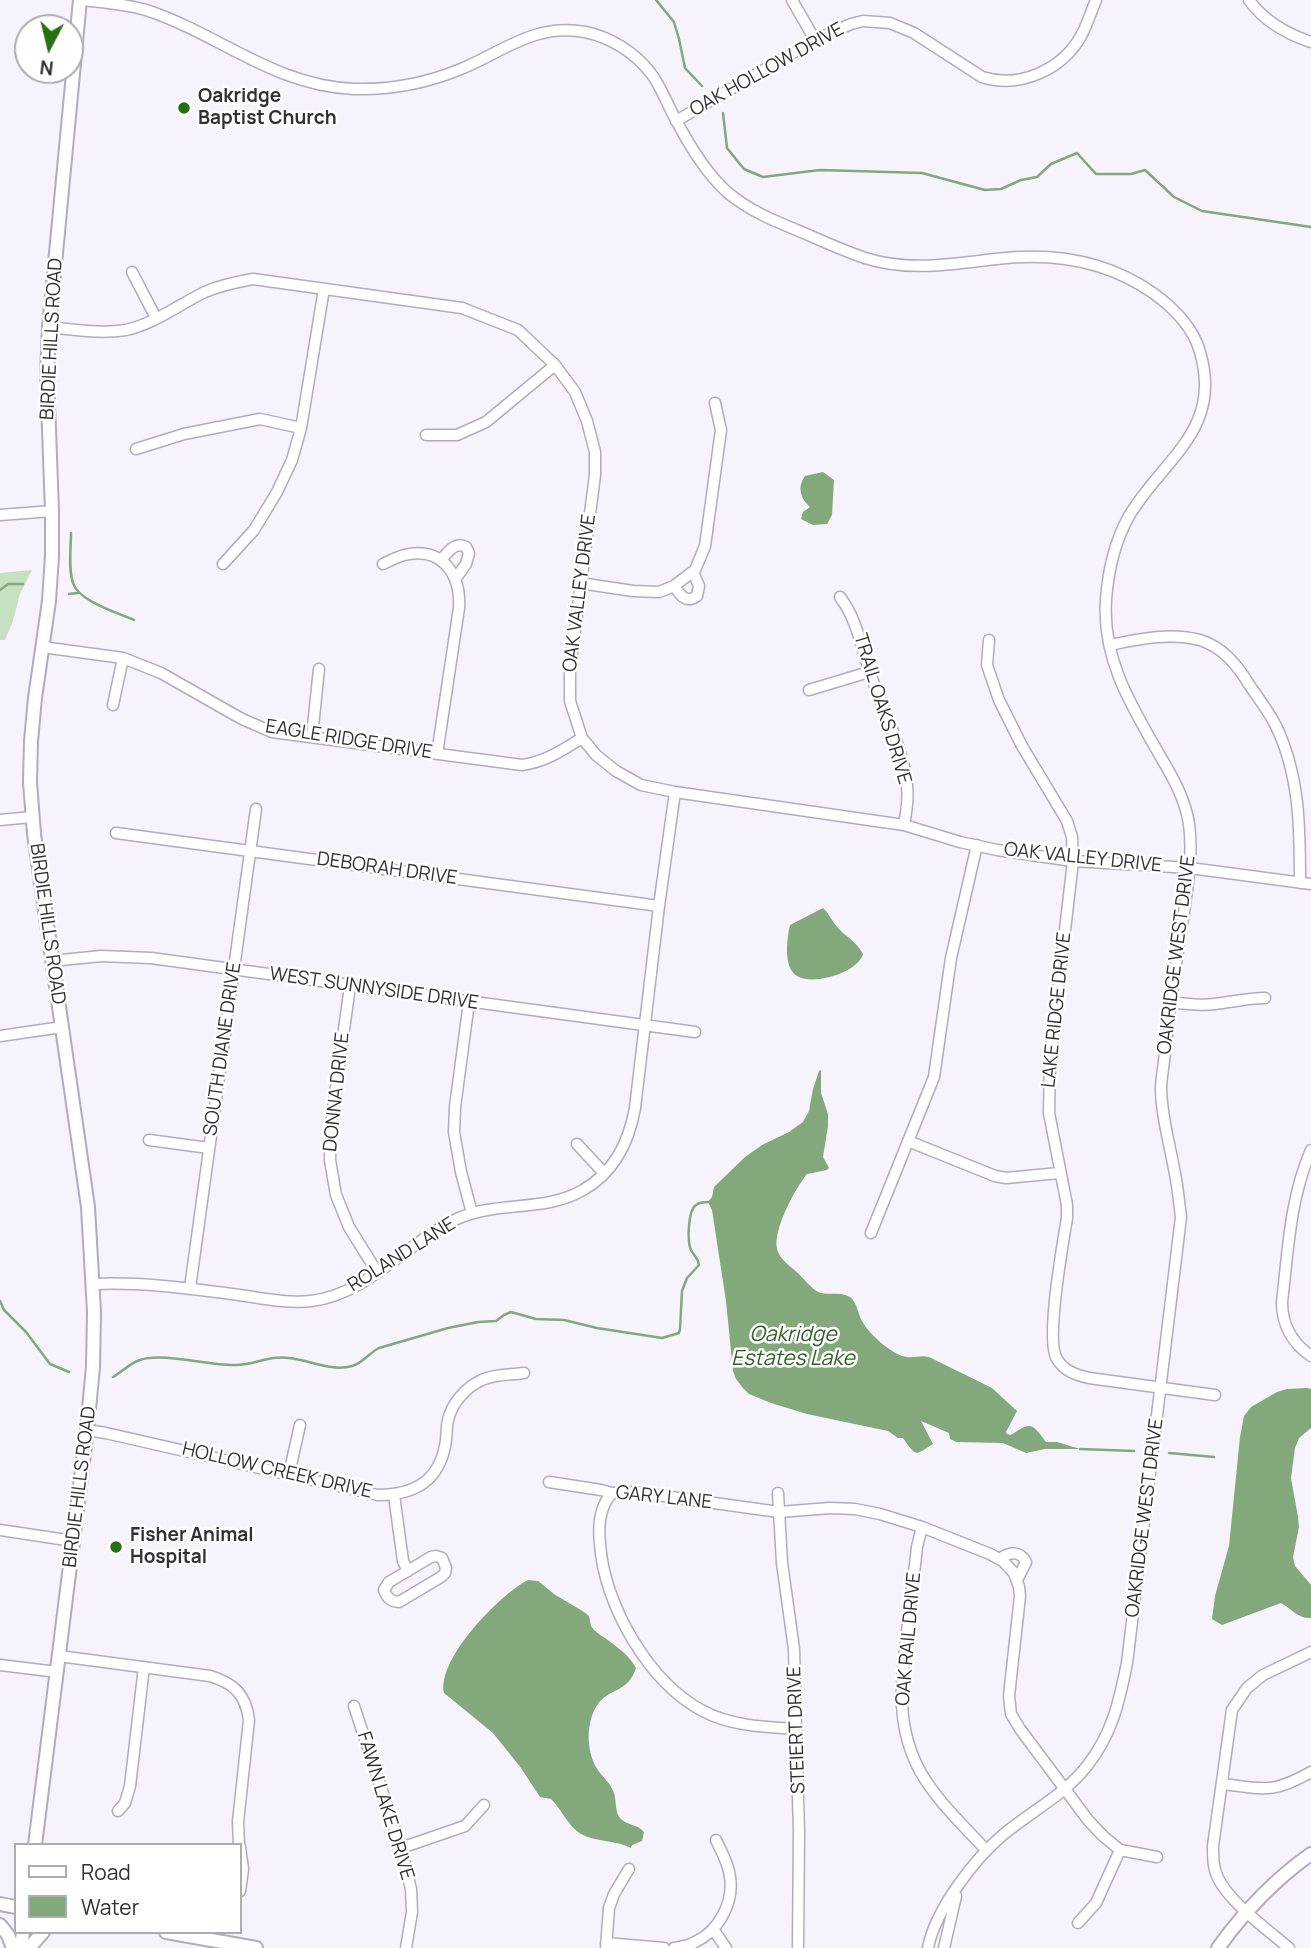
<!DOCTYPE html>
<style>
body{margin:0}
#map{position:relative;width:1311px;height:1948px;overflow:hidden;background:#f7f3fc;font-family:Manrope,sans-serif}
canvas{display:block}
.legend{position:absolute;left:14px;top:1843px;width:228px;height:91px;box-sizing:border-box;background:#fff;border:2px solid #adacaf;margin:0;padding:9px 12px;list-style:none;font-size:21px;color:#332f37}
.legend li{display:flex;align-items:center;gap:14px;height:35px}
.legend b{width:35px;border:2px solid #adacaf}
.north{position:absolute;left:14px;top:14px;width:70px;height:70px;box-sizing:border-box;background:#fff;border:2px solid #adacaf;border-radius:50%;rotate:187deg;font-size:19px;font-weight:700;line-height:28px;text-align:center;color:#332f37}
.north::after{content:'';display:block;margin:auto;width:24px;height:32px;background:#277012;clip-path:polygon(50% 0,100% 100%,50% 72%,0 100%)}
</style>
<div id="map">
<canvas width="1311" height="1948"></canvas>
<ul class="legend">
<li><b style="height:9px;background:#fff"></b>Road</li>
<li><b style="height:19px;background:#83a87b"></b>Water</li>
</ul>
<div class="north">N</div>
</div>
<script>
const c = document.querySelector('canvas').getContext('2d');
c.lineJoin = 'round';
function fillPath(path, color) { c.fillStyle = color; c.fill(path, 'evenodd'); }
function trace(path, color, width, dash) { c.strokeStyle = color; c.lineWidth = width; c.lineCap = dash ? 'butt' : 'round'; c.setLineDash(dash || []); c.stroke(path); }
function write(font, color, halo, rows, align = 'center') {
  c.font = font + ' Manrope,sans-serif'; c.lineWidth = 5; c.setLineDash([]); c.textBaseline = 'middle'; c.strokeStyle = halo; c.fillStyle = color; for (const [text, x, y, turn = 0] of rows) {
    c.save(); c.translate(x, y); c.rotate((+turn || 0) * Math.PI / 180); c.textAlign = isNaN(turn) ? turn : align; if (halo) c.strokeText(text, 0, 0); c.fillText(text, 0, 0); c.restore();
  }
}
fillPath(new Path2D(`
 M32,570L20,594L13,621L5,640H0V573Z`), '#c7e0c1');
fillPath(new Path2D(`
 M823,472L834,480L832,515L827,524L813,525L801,519L803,512L810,507C800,498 797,487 805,476Z
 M823,908C828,913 830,917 834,923C842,935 856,940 863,954C858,973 812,986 797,976C783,968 787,938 790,925Z
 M821,1070V1093L828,1114V1126L823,1157L829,1168L827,1170L807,1174C795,1189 773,1229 777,1249C780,1260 790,1266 798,1273C804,1279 811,1288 818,1292C828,1296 840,1291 850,1297C857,1302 858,1314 862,1321C868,1333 893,1356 907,1357C915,1358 921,1355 929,1357L992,1388L1017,1411L1006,1432L1007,1434L1011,1435C1031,1421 1032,1423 1046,1442H1057L1080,1449H1045L1026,1453L1003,1443L956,1442L950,1439L949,1433L921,1421L933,1444C916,1454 917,1459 903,1438H898L888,1431L807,1414L771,1403L749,1394L743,1388L736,1379L733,1371L726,1301L712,1210L708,1202L712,1197L714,1187L745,1157L762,1145L789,1132L803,1122L809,1111L813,1089L819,1071Z
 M1307,1388L1311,1389V1428L1299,1438L1295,1448L1291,1478L1298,1517L1299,1527L1293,1557L1295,1566L1311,1585V1618C1298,1619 1292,1609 1281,1603L1222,1625L1212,1619L1215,1596L1229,1546L1240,1437L1244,1416L1251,1407L1277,1392L1287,1389Z
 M528,1580L538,1581L554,1594L584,1612L589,1616L591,1626L594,1630C609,1642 627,1651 636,1668C628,1693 609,1688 598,1704C586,1721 586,1749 596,1767C601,1776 611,1783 614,1793C617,1802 614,1812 621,1819C628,1826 638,1824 644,1832L642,1841L632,1845L631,1848C616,1840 595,1842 581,1834C568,1826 562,1810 551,1799L540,1797L521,1768L493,1733L444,1693C437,1659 499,1595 528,1580Z`), '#83a87b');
trace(new Path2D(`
 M656,0L674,22L679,39L685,68L702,86
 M723,113L727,148L744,169L763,177L820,170L922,173L985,190L1001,189L1021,180L1037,177L1051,164L1077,153L1096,174H1131L1145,170L1174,197L1202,211L1311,227
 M71,533C71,549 68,568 73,583C78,601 118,613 134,620
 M0,590L8,584H23
 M69,594L78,593
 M0,1301L4,1310L26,1332L50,1364L69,1372
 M113,1377C122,1372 130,1363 140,1360C162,1352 210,1366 236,1365C254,1365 270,1355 289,1358C309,1360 332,1372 352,1366C363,1363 369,1353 379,1348L448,1328L478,1322L496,1321L504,1315L511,1312L536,1319L564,1320L597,1328L662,1338L679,1333L680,1329L682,1291L687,1278L699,1265C698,1257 694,1256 691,1250C687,1241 688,1210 696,1205C700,1202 704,1202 708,1202
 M1080,1449L1134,1451
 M1169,1453L1214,1457`), '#83a87b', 2.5);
const minor = new Path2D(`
 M84,0C105,3 128,4 149,11C220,35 275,86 354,89C390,90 427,83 461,69C504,51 535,23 585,32C610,37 634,52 650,72C661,86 667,104 676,120C689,145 705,172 727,192C749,211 777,222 804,233C824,242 845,251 865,258C909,272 952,264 996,259C1053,252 1106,260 1153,293C1174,308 1193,327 1200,352C1223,430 1163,459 1129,516C1115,541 1108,572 1106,600C1102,659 1131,705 1159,754C1172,776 1185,798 1189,824C1193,853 1188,883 1184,912C1177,955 1171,999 1166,1043C1165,1057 1162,1072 1161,1087C1161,1115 1170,1145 1175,1174C1178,1188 1179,1203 1181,1217L1127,1663C1119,1703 1112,1734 1087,1766C1064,1795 1032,1811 1004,1834C975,1858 935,1910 928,1948
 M792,0L815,40
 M1249,0C1264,21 1287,34 1311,42
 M676,121L815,40L851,24L863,21L890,23L914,33L982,77C1019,89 1062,70 1081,36C1087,25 1091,12 1096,0
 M132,272L156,318
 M49,327C74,330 101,334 126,330C154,324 180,304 205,292C221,285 236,282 253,279L462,308L518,330L555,365L575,392L587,421L595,452V475L570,668V701L582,738L596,755L616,771L641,785L675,792L904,825L960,842L997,850L1073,861L1190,868L1311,884
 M426,435H457L486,422L555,365
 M136,449L184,434L260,419L301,428
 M0,515L52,511
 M441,560C448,552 455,541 466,547L469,553L466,564L456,578
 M223,564L254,530L277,492L292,460L301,428L324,289
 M383,564C389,561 397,557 404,555C441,546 461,573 459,608L437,754
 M580,583L633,591L659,592L674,586L695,570L705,546L721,430L715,403
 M674,586C680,595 686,604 697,596L699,586L693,572
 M840,597C858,621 861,648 871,676C883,709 900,742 906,777C909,794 907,808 904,825
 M989,640L987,665L999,700L1022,746L1067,821L1072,837L1073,861L1050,1060L1049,1113L1067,1205V1218C1063,1243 1045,1341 1057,1359C1064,1371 1076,1375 1089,1378L1215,1395
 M1110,645C1139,639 1171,632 1200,640C1223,647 1238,666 1250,686C1259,699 1269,712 1276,726C1300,776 1300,829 1300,883
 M42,647L123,658L161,673L242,719L272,732L522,765C545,762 563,750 582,738
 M809,690L869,672
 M113,705L123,658
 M312,736L319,669
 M0,820L32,817
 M116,833L659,906
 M52,961L101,956L151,958L695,1032
 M350,986L331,1124L330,1160L336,1195L349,1227L377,1272
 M469,1002L455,1107L454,1132L461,1172L472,1213
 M1171,1002C1185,1004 1200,1006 1215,1004C1232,1002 1248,998 1265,998
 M0,1036L62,1027
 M149,1140L209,1148
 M908,1141L995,1176L1006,1178L1059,1173
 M577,1144L604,1173
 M1311,1150C1290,1198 1288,1251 1282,1302C1282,1324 1292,1343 1311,1356
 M871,1233L934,1077L951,958L977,845
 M93,1284C140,1282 186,1288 232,1294C257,1297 285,1304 311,1301C369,1294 408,1241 459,1218C498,1201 546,1212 583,1190C615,1172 629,1142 635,1108L659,906L675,792
 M190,1288L256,809
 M87,1430L106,1433L378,1495C413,1495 438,1482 445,1446C447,1438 446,1428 448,1420C452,1403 466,1387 482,1380C494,1374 510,1375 524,1373
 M289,1474L300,1425
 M549,1482L601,1490L612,1493L635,1492L779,1512L830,1508L855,1509L880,1514L922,1527L990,1554L1003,1561L1014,1573L1019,1587L1020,1596L1009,1696L1011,1714L1020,1729L1088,1820L1103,1836L1120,1850L1157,1857
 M612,1493C599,1507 598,1526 600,1544C604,1604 648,1682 703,1711C731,1726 765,1727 797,1729
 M778,1493L782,1563L794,1649L799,1833L798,1948
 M394,1495L403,1561L408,1571
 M922,1527L917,1547C914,1575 910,1603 907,1632C901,1683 895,1726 921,1773C938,1802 964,1826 986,1850
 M0,1530L73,1541
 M436,1556L442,1558L446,1568L445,1573L441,1577L399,1602C390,1601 387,1598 384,1590L389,1582L431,1557Z
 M1000,1559C1009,1552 1020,1550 1026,1562L1017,1580
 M59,1656L210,1676C234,1683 246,1695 249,1720L238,1822L239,1845
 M0,1665L57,1672
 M354,1706L401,1848L411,1889L412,1912L406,1948
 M1222,1784C1265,1789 1272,1794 1311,1772
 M118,1811L125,1803L130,1786L144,1667
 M240,1847L243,1869L240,1891
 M401,1848L465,1826L484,1805
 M1078,1923L1096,1903L1120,1850
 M713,1929L726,1948
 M606,1943L664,1948
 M606,1948L609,1908L614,1894L629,1869
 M674,1948C681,1947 689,1946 695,1942C719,1931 734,1902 730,1877C729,1864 721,1851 716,1840
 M944,1948L956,1896
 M1289,1948C1268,1930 1230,1903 1218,1878C1213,1868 1213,1857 1213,1846L1232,1710L1247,1688L1263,1675L1311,1652`);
const major = new Path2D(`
 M35,1845L87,1430L93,1367L94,1312L88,1207L34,834L30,782L31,741L35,698L49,601L52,556V511L47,375L49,327L80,0
 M0,1904L16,1907
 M0,1925L8,1935L13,1948
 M166,1932L256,1948
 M21,1948L23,1932
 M29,1948L43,1932
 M1218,1948C1244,1912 1274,1880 1311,1854`);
trace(minor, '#b4aac0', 13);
trace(major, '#b4aac0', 16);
trace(minor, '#fff', 10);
trace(major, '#fff', 12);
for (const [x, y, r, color] of [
 [184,108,7,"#277012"],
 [116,1547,7,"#277012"]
]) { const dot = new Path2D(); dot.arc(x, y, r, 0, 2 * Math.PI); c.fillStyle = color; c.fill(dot); trace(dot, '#fff', 2.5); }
write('19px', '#332f37', '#fff', [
 ["OAK HOLLOW DRIVE",767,70,-29],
 ["BIRDIE HILLS ROAD",52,339,-87],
 ["OAK VALLEY DRIVE",580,593,-83],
 ["TRAIL OAKS DRIVE",882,709,73],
 ["EAGLE RIDGE DRIVE",349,740,9],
 ["OAK VALLEY DRIVE",1083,858,6],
 ["DEBORAH DRIVE",387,869,8],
 ["BIRDIE HILLS ROAD",47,924,82],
 ["OAKRIDGE WEST DRIVE",1177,955,-83],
 ["WEST SUNNYSIDE DRIVE",374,989,8],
 ["LAKE RIDGE DRIVE",1057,1010,-84],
 ["SOUTH DIANE DRIVE",223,1049,-82],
 ["DONNA DRIVE",337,1092,-84],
 ["ROLAND LANE",402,1255,-32],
 ["HOLLOW CREEK DRIVE",277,1471,13],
 ["BIRDIE HILLS ROAD",80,1487,-83],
 ["GARY LANE",664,1498,6],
 ["OAKRIDGE WEST DRIVE",1145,1518,-83],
 ["OAK RAIL DRIVE",909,1639,-85],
 ["STEIERT DRIVE",797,1730,-92],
 ["FAWN LAKE DRIVE",385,1806,73]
]);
write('bold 19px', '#332f37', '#fff', [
 ["Oakridge",198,97],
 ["Baptist Church",198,119],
 ["Fisher Animal",130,1536],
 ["Hospital",130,1558]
], 'left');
write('italic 21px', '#306125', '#fff', [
 ["Oakridge",793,1335],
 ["Estates Lake",793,1359]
]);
</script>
